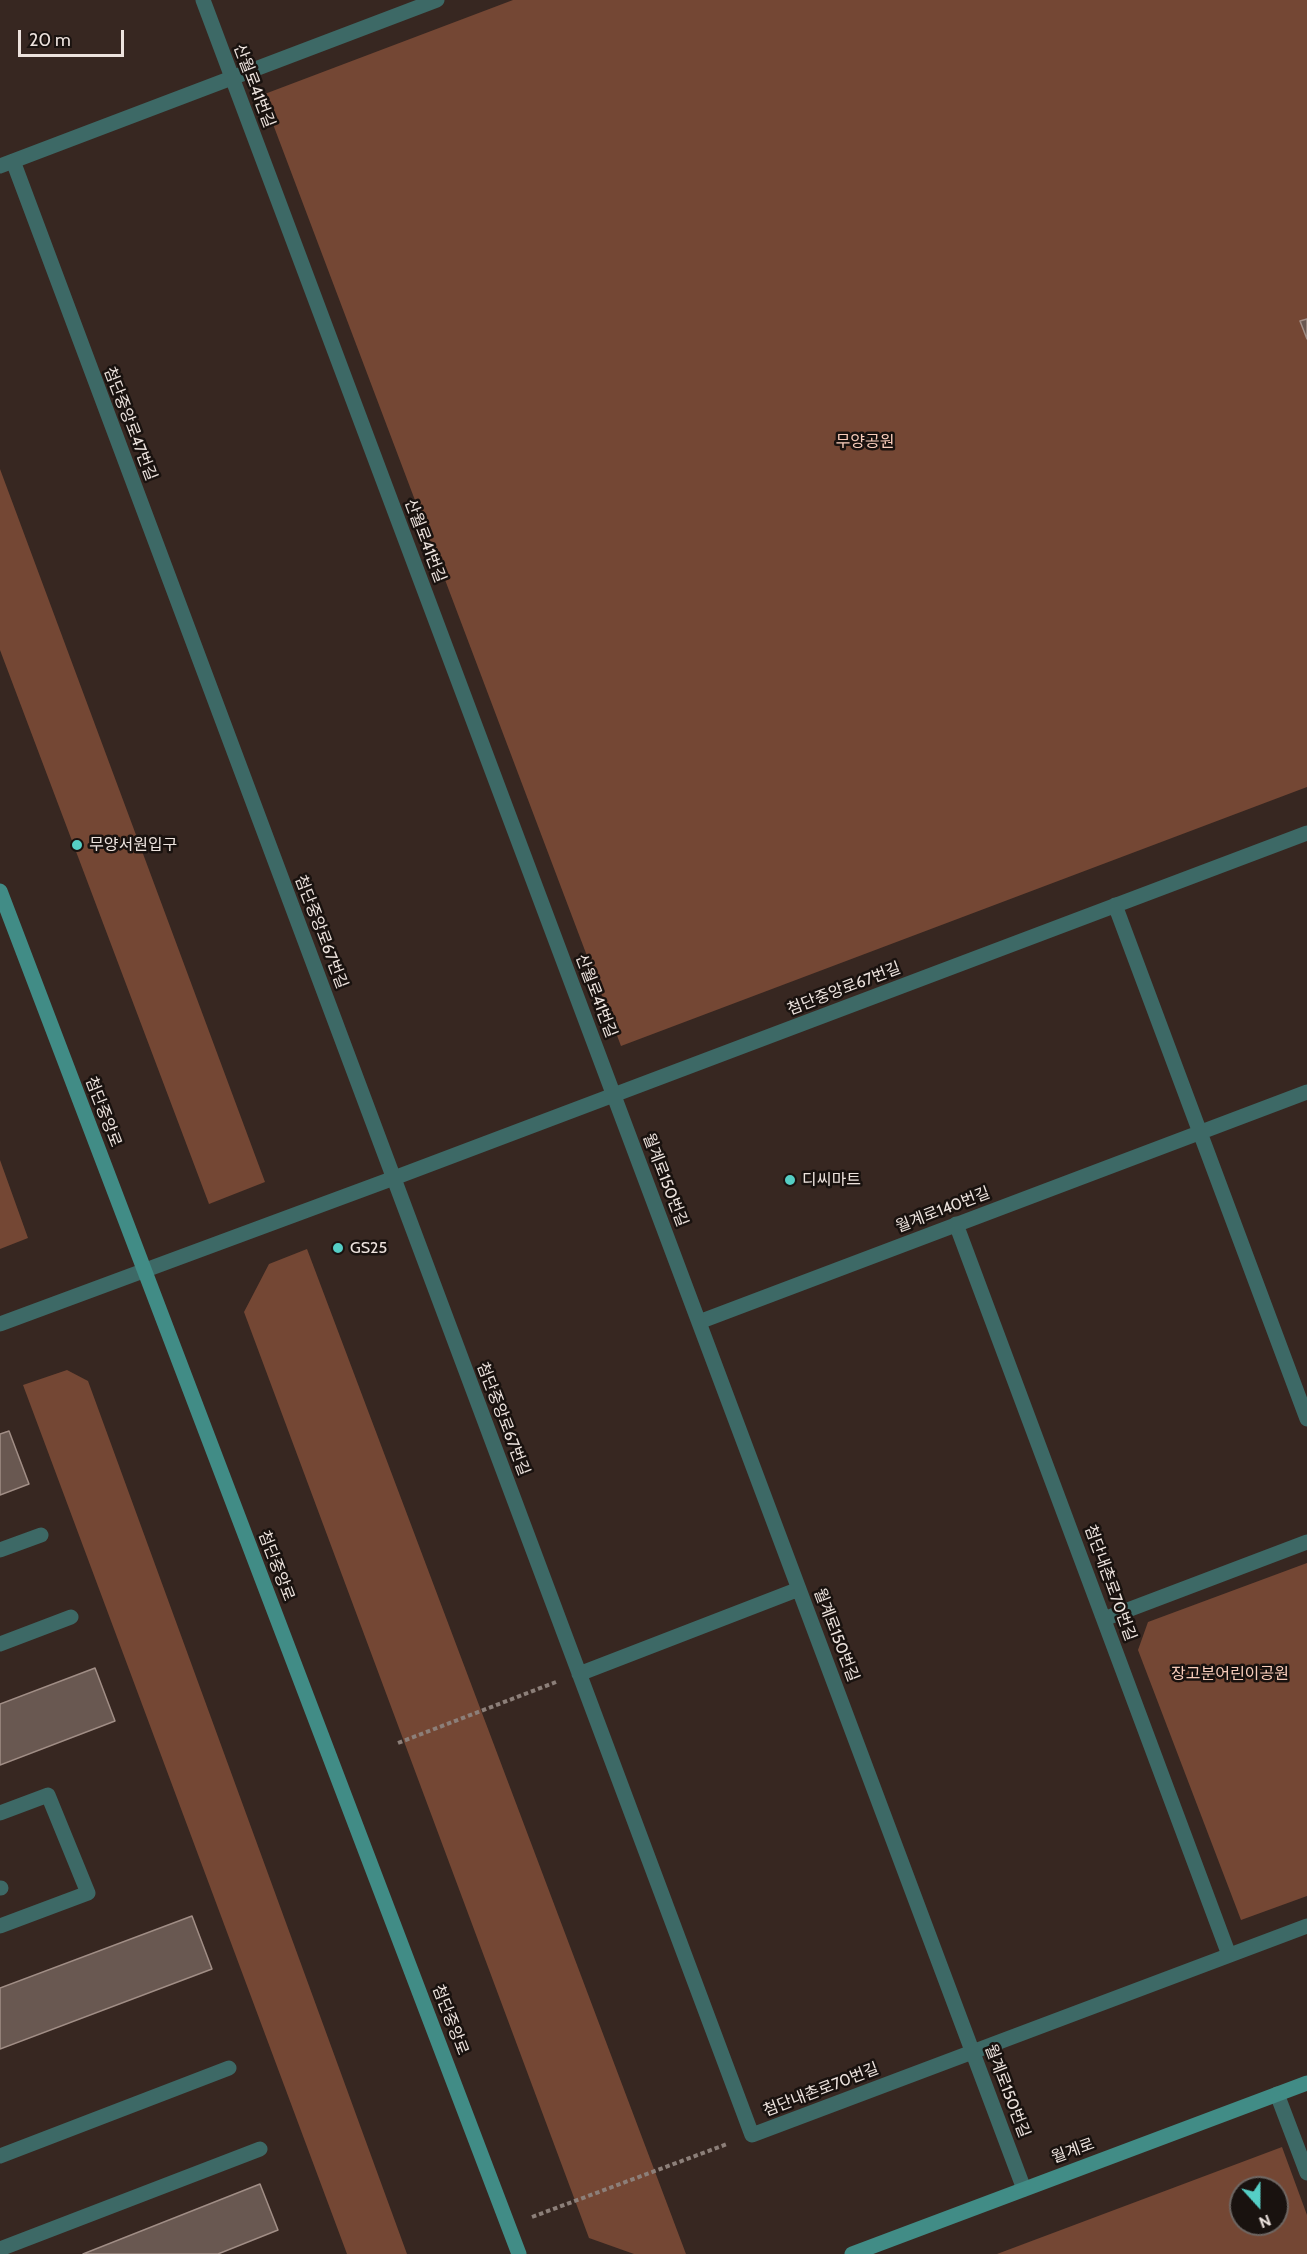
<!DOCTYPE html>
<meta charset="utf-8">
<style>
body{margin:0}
#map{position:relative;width:1307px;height:2254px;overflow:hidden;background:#372721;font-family:Cabin,sans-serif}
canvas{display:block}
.north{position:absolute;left:1229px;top:2176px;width:60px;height:60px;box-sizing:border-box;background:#19120f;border:2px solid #6e6662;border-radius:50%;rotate:159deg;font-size:16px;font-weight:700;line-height:24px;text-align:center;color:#ede3de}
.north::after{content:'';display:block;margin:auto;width:21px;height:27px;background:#55cec5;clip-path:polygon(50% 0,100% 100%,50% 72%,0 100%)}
.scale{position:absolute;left:18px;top:30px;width:106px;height:27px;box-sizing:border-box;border:3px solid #ede3de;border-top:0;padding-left:8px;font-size:18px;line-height:21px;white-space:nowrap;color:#ede3de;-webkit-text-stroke:4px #19120f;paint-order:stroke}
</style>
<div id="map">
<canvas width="1307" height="2254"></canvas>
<div class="north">N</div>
<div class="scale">20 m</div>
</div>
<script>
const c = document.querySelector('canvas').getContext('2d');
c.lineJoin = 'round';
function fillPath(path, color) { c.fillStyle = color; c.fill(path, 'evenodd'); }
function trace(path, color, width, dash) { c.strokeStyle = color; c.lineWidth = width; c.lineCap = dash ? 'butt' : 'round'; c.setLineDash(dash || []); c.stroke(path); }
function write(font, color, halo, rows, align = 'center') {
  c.font = font + ' Cabin,"Noto Sans KR",sans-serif'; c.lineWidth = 5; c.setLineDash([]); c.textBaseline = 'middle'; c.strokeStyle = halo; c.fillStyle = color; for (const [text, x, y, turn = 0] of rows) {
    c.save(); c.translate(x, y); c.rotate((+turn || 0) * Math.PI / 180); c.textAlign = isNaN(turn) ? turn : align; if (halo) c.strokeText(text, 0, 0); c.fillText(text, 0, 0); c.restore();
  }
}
fillPath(new Path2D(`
 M513,0H1307V787L621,1046L262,95Z
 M0,469L265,1182L209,1204L0,650Z
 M0,1160L28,1238L0,1249Z
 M307,1249L686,2254H634L589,2238L244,1312L269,1264Z
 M67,1370L88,1381L407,2254H347L23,1385Z
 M1307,1563V1896L1241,1920L1138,1650L1148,1622Z
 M1282,2147L1307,2215V2254H997ZM1241,2188H1277V2224H1241Z`), '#744734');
const building = new Path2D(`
 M1307,319V339L1300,321Z
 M9,1431L29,1484L0,1495V1434Z
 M95,1668L115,1721L0,1765V1704Z
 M192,1916L212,1969L0,2049V1988Z
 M260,2184L278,2230L218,2254H83Z`);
fillPath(building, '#695851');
trace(building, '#a18e86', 1.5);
trace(new Path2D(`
 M398,1743L556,1682
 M532,2217L727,2144`), '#8c7f79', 4, [4.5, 3]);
trace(new Path2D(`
 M0,1550L41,1535
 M0,1644L71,1617
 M0,1813L48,1795L88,1893L0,1926
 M0,1888H1
 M1277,2094L1307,2173
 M0,2156L229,2068
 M0,2249L260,2149`), '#3d6966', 15);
trace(new Path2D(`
 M203,0L1024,2189
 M13,161L752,2135L1307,1926
 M0,166L437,0
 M1115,905L1307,1419
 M956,1224L1229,1955
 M699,1322L1307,1092
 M0,1324L394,1178L1307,833
 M1104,1619L1307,1542
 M579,1674L799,1589`), '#3d6966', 15);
trace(new Path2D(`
 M0,891L519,2254
 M852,2254L1307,2083`), '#418c86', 15);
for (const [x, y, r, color] of [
 [77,845,6,"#55cec5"],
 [790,1180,6,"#55cec5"],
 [338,1248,6,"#55cec5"]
]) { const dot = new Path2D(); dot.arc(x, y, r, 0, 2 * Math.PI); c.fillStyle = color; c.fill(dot); trace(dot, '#19120f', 2); }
write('16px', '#ede3de', '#19120f', [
 ["산월로41번길",254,86,69],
 ["첨단중앙로47번길",130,424,69],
 ["산월로41번길",425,541,69],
 ["첨단중앙로67번길",321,932,69],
 ["첨단중앙로67번길",844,989,-21],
 ["산월로41번길",596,996,69],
 ["첨단중앙로",103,1112,69],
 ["월계로150번길",665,1180,69],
 ["월계로140번길",943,1210,-21],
 ["첨단중앙로67번길",503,1419,69],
 ["첨단중앙로",276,1566,69],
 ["첨단내촌로70번길",1110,1583,70],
 ["월계로150번길",836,1635,69],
 ["첨단중앙로",450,2020,69],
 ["첨단내촌로70번길",821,2090,-21],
 ["월계로150번길",1007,2091,69],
 ["월계로",1073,2151,-20]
]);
write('16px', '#f9cdbb', '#19120f', [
 ["무양공원",865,442],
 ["장고분어린이공원",1230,1674]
]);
write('16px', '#ede3de', '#19120f', [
 ["무양서원입구",89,845],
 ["디씨마트",802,1180],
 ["GS25",350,1248]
], 'left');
</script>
